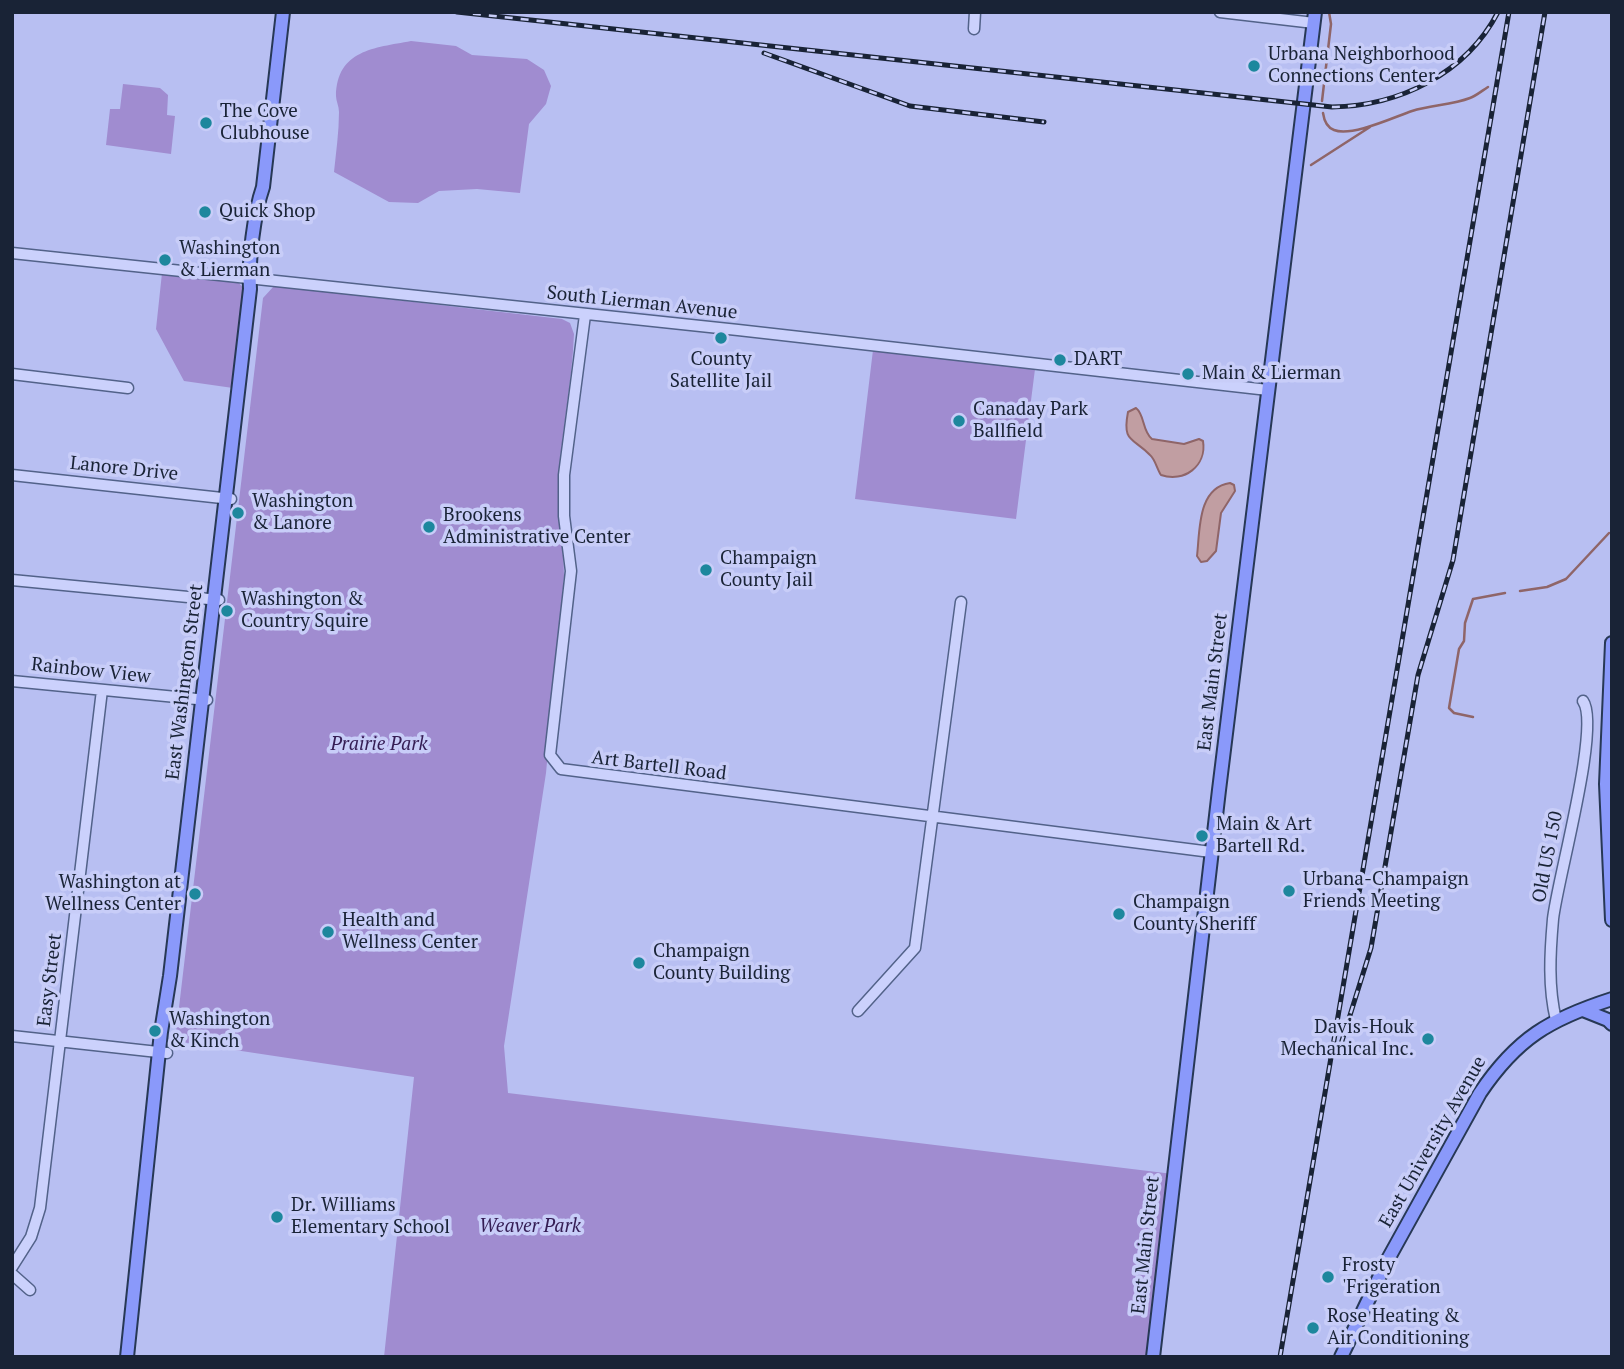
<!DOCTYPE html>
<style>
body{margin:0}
#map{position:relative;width:1624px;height:1369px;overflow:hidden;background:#b8bff2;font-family:"PT Serif",serif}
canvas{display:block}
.frame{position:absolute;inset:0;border:14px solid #192336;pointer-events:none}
</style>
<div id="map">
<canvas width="1624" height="1369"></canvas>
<div class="frame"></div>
</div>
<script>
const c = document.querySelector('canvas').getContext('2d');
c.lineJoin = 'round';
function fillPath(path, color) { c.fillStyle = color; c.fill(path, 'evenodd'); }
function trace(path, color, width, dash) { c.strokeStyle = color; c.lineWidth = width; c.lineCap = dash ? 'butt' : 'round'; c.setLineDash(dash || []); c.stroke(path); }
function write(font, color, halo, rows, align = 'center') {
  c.font = font + ' "PT Serif",serif'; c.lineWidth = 7; c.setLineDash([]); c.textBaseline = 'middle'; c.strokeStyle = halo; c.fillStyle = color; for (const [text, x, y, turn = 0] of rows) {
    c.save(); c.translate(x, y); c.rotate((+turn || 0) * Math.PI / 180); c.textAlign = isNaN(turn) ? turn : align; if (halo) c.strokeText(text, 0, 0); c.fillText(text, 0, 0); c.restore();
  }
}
fillPath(new Path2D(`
 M411,41L456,46L472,55L527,59L544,70L551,86L546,104L529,124L520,193L477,189L439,191L418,203L389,202L334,172C336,152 339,132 339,112C339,106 336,101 336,96C337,50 374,48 411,41Z
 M123,84L160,88L168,95L167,115L175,116L171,154L106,145L110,109H120Z
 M162,273L239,283L244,289L233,388L184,381L156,329Z
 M274,286L562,319L570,323L574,334C572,386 560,438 558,490C557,519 564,547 564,576L546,773L504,1046L508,1093L1173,1174L1151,1357H384L414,1077L175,1041L263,298Z
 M873,350L1035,369L1016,519L855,499Z`), '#a08cd0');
const water = new Path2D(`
 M1136,408C1145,415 1142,431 1152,439L1184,444L1199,439L1203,441C1207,466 1184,483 1161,475C1157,469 1155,459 1150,455C1133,437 1122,443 1128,412Z
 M1230,483L1234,485L1235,491L1221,513L1216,551L1207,561L1201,562L1197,556C1200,531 1197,488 1230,483Z`);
fillPath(water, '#c19ea2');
trace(water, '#8f6568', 2);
trace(new Path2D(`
 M1322,101L1331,24L1329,12
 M1323,113C1324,120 1326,127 1334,130C1352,137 1394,117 1412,111C1431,105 1452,105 1470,98C1476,96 1483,90 1488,87
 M1311,165L1370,127
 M1520,591L1547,587L1566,579L1609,533
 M1473,717L1454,713L1449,708L1459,649L1464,641L1465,623L1473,599L1505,593`), '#8f6568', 2.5);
const minor = new Path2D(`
 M1220,12L1314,23
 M974,29L975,12
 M12,253L738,330L1268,390
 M585,315L564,475V516L571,571L550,755L561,769L1211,852
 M12,374L128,388
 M12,475L231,499
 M12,580L219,600
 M12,681L207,700
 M858,1011L915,948L961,602
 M1556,1020C1548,987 1550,953 1553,919C1557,881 1601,726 1583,701
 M12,1036L167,1053
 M12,1267L31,1237L40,1208L102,690
 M12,1274L30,1290`);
const major = new Path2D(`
 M1612,643L1606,784L1612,920
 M1583,1010L1608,1020L1612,1024
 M127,1357L161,1032L170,976L250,289C248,262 254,213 263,187L283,12
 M1153,1357L1219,790L1315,12
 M1341,1357L1387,1261L1480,1093C1517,1038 1550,1019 1612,999`);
trace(minor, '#526289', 13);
trace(major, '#273855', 16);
trace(minor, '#cbd1fc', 10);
trace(major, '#8a99fa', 12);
const rail = new Path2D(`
 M457,12L1332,107C1399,106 1466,74 1498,12
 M764,53L910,106L1044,122
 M1341,1044L1371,948L1418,675L1453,560L1545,12
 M1280,1357L1509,12`);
trace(rail, '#192336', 5);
trace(rail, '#c8cdf8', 2.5, [8]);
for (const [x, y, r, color] of [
 [1254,66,7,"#1d879d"],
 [206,123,7,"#1d879d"],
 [205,212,7,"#1d879d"],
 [165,260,7,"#1d879d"],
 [721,338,7,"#1d879d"],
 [1060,360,7,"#1d879d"],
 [1188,374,7,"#1d879d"],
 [959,421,7,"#1d879d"],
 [238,513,7,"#1d879d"],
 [429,527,7,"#1d879d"],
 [706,570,7,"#1d879d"],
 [227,611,7,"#1d879d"],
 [1202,836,7,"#1d879d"],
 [1289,891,7,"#1d879d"],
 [195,894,7,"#1d879d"],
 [1119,914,7,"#1d879d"],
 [328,932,7,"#1d879d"],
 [639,963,7,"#1d879d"],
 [155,1031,7,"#1d879d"],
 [1428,1039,7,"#1d879d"],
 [277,1217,7,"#1d879d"],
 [1328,1277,7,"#1d879d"],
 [1313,1328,7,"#1d879d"]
]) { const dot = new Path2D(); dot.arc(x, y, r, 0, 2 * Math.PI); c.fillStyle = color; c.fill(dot); trace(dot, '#c8cdf8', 2.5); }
write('19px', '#192336', '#c8cdf8', [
 ["Urbana Neighborhood",1268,55],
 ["Connections Center",1268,77],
 ["The Cove",220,112],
 ["Clubhouse",220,134],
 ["Quick Shop",219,212],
 ["Washington",179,249],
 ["& Lierman",179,271],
 ["County",721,360,"center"],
 ["Satellite Jail",721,382,"center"],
 ["DART",1074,360],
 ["Main & Lierman",1202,374],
 ["Canaday Park",973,410],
 ["Ballfield",973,432],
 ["Washington",252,502],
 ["& Lanore",252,524],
 ["Brookens",443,516],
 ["Administrative Center",443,538],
 ["Champaign",720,559],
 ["County Jail",720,581],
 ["Washington &",241,600],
 ["Country Squire",241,622],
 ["Main & Art",1216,825],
 ["Bartell Rd.",1216,847],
 ["Urbana-Champaign",1303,880],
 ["Friends Meeting",1303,902],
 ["Washington at",181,883,"right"],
 ["Wellness Center",181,905,"right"],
 ["Champaign",1133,903],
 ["County Sheriff",1133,925],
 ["Health and",342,921],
 ["Wellness Center",342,943],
 ["Champaign",653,952],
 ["County Building",653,974],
 ["Washington",169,1020],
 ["& Kinch",169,1042],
 ["Davis-Houk",1414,1028,"right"],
 ["Mechanical Inc.",1414,1050,"right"],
 ["Dr. Williams",291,1206],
 ["Elementary School",291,1228],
 ["Frosty",1342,1266],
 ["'Frigeration",1342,1288],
 ["Rose Heating &",1327,1317],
 ["Air Conditioning",1327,1339]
], 'left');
write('19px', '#192336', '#c8cdf8', [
 ["South Lierman Avenue",642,303,6],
 ["Lanore Drive",124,469,6],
 ["Rainbow View",91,671,6],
 ["East Washington Street",185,682,-83],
 ["East Main Street",1213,682,-83],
 ["Art Bartell Road",659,766,7],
 ["Old US 150",1548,857,-79],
 ["Easy Street",50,980,-83],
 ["East University Avenue",1433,1142,-60],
 ["East Main Street",1146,1245,-84]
]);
write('italic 19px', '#351d54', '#c8cdf8', [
 ["Prairie Park",379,745],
 ["Weaver Park",530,1227]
]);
</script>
